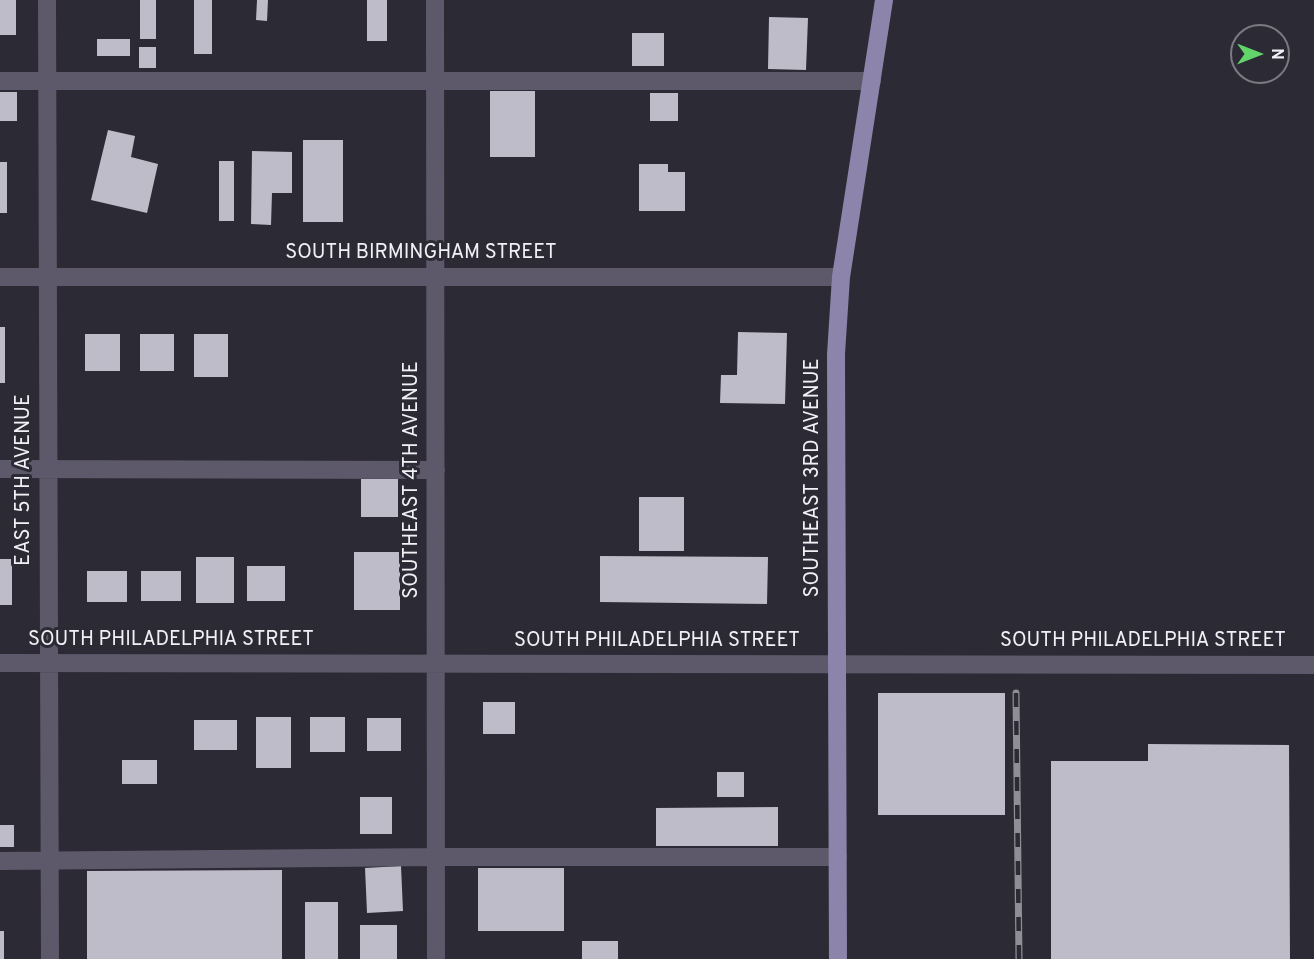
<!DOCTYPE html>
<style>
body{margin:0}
#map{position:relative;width:1314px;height:959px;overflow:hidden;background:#2c2a34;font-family:Overpass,sans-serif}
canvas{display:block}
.north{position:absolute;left:1230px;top:24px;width:60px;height:60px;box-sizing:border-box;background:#2c2a34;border:2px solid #7b7982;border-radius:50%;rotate:90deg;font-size:16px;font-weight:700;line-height:24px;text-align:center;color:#f1f0f6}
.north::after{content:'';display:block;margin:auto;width:21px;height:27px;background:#62d469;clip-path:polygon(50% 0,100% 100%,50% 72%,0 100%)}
</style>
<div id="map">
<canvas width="1314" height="959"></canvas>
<div class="north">N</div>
</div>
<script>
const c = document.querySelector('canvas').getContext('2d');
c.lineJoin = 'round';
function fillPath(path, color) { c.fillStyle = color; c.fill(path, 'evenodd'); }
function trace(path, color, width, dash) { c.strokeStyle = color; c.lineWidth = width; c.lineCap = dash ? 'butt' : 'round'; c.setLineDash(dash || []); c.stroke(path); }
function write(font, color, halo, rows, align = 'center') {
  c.font = font + ' Overpass,sans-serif'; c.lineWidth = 6; c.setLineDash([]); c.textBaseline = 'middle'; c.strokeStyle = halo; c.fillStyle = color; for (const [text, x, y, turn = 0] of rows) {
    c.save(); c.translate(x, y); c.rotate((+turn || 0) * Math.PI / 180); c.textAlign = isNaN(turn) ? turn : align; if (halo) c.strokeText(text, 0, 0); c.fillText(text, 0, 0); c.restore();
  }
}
fillPath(new Path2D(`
 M0,0H16V35H0Z
 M140,0H156V39H140Z
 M194,0H212V54H194Z
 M257,0H268L267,21L256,20Z
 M367,0H387V41H367Z
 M769,17L808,18L806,70L768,69Z
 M632,33H664V66H632Z
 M97,39H130V56H97Z
 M139,47H156V68H139Z
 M490,91H535V157H490Z
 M0,92H17V121H0Z
 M650,93H678V121H650Z
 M108,130L135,136L131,157L158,164L147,213L91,200Z
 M303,140H343V222H303Z
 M252,151L292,152V193H272L271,225L251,224Z
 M219,161H234V221H219Z
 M0,162H7V213H0Z
 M639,164H668V172H685V211H639Z
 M0,327H5V383H0Z
 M738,332L787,333L785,404L720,403L721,375H737Z
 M85,334H120V371H85Z
 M140,334H174V371H140Z
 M194,334H228V377H194Z
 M361,479H398V517H361Z
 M639,497H684V551H639Z
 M354,552H400V610H354Z
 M600,556L768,557L767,604L600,602Z
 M196,557H234V603H196Z
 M0,559H12V605H0Z
 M247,566H285V601H247Z
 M87,571H127V602H87Z
 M141,571H181V601H141Z
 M878,693H1005V815H878Z
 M483,702H515V734H483Z
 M256,717H291V768H256Z
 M310,717H345V752H310Z
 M367,718H401V751H367Z
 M194,720H237V750H194Z
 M1148,744L1289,745L1290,959H1051V761H1148Z
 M122,760H157V784H122Z
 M717,772H744V797H717Z
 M360,797H392V834H360Z
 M778,807V846H656V808Z
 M0,825H14V847H0Z
 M401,866L403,911L367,913L365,868Z
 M478,868H564V931H478Z
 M282,870V959H87V871Z
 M305,902H338V959H305Z
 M360,925H397V959H360Z
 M0,931H4V959H0Z
 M582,941H618V959H582Z`), '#bebcc8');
trace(new Path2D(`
 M47,0L50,959
 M435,0L436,959
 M0,81H872
 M0,277H841
 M0,469L436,470
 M0,663L1314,665
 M0,861L436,857H838`), '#5d596b', 18);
trace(new Path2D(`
 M838,959L836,354L841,277L884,0`), '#8c84aa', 18);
const rail = new Path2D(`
 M1016,693L1019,959`);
trace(rail, '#8f8e96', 7);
trace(rail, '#2c2a34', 4.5, [14]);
write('20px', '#f1f0f6', '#2c2a34', [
 ["SOUTH BIRMINGHAM STREET",421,254],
 ["SOUTHEAST 3RD AVENUE",814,478,-90],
 ["EAST 5TH AVENUE",25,480,-90],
 ["SOUTHEAST 4TH AVENUE",413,480,-90],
 ["SOUTH PHILADELPHIA STREET",171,641],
 ["SOUTH PHILADELPHIA STREET",657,642],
 ["SOUTH PHILADELPHIA STREET",1143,642]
]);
</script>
